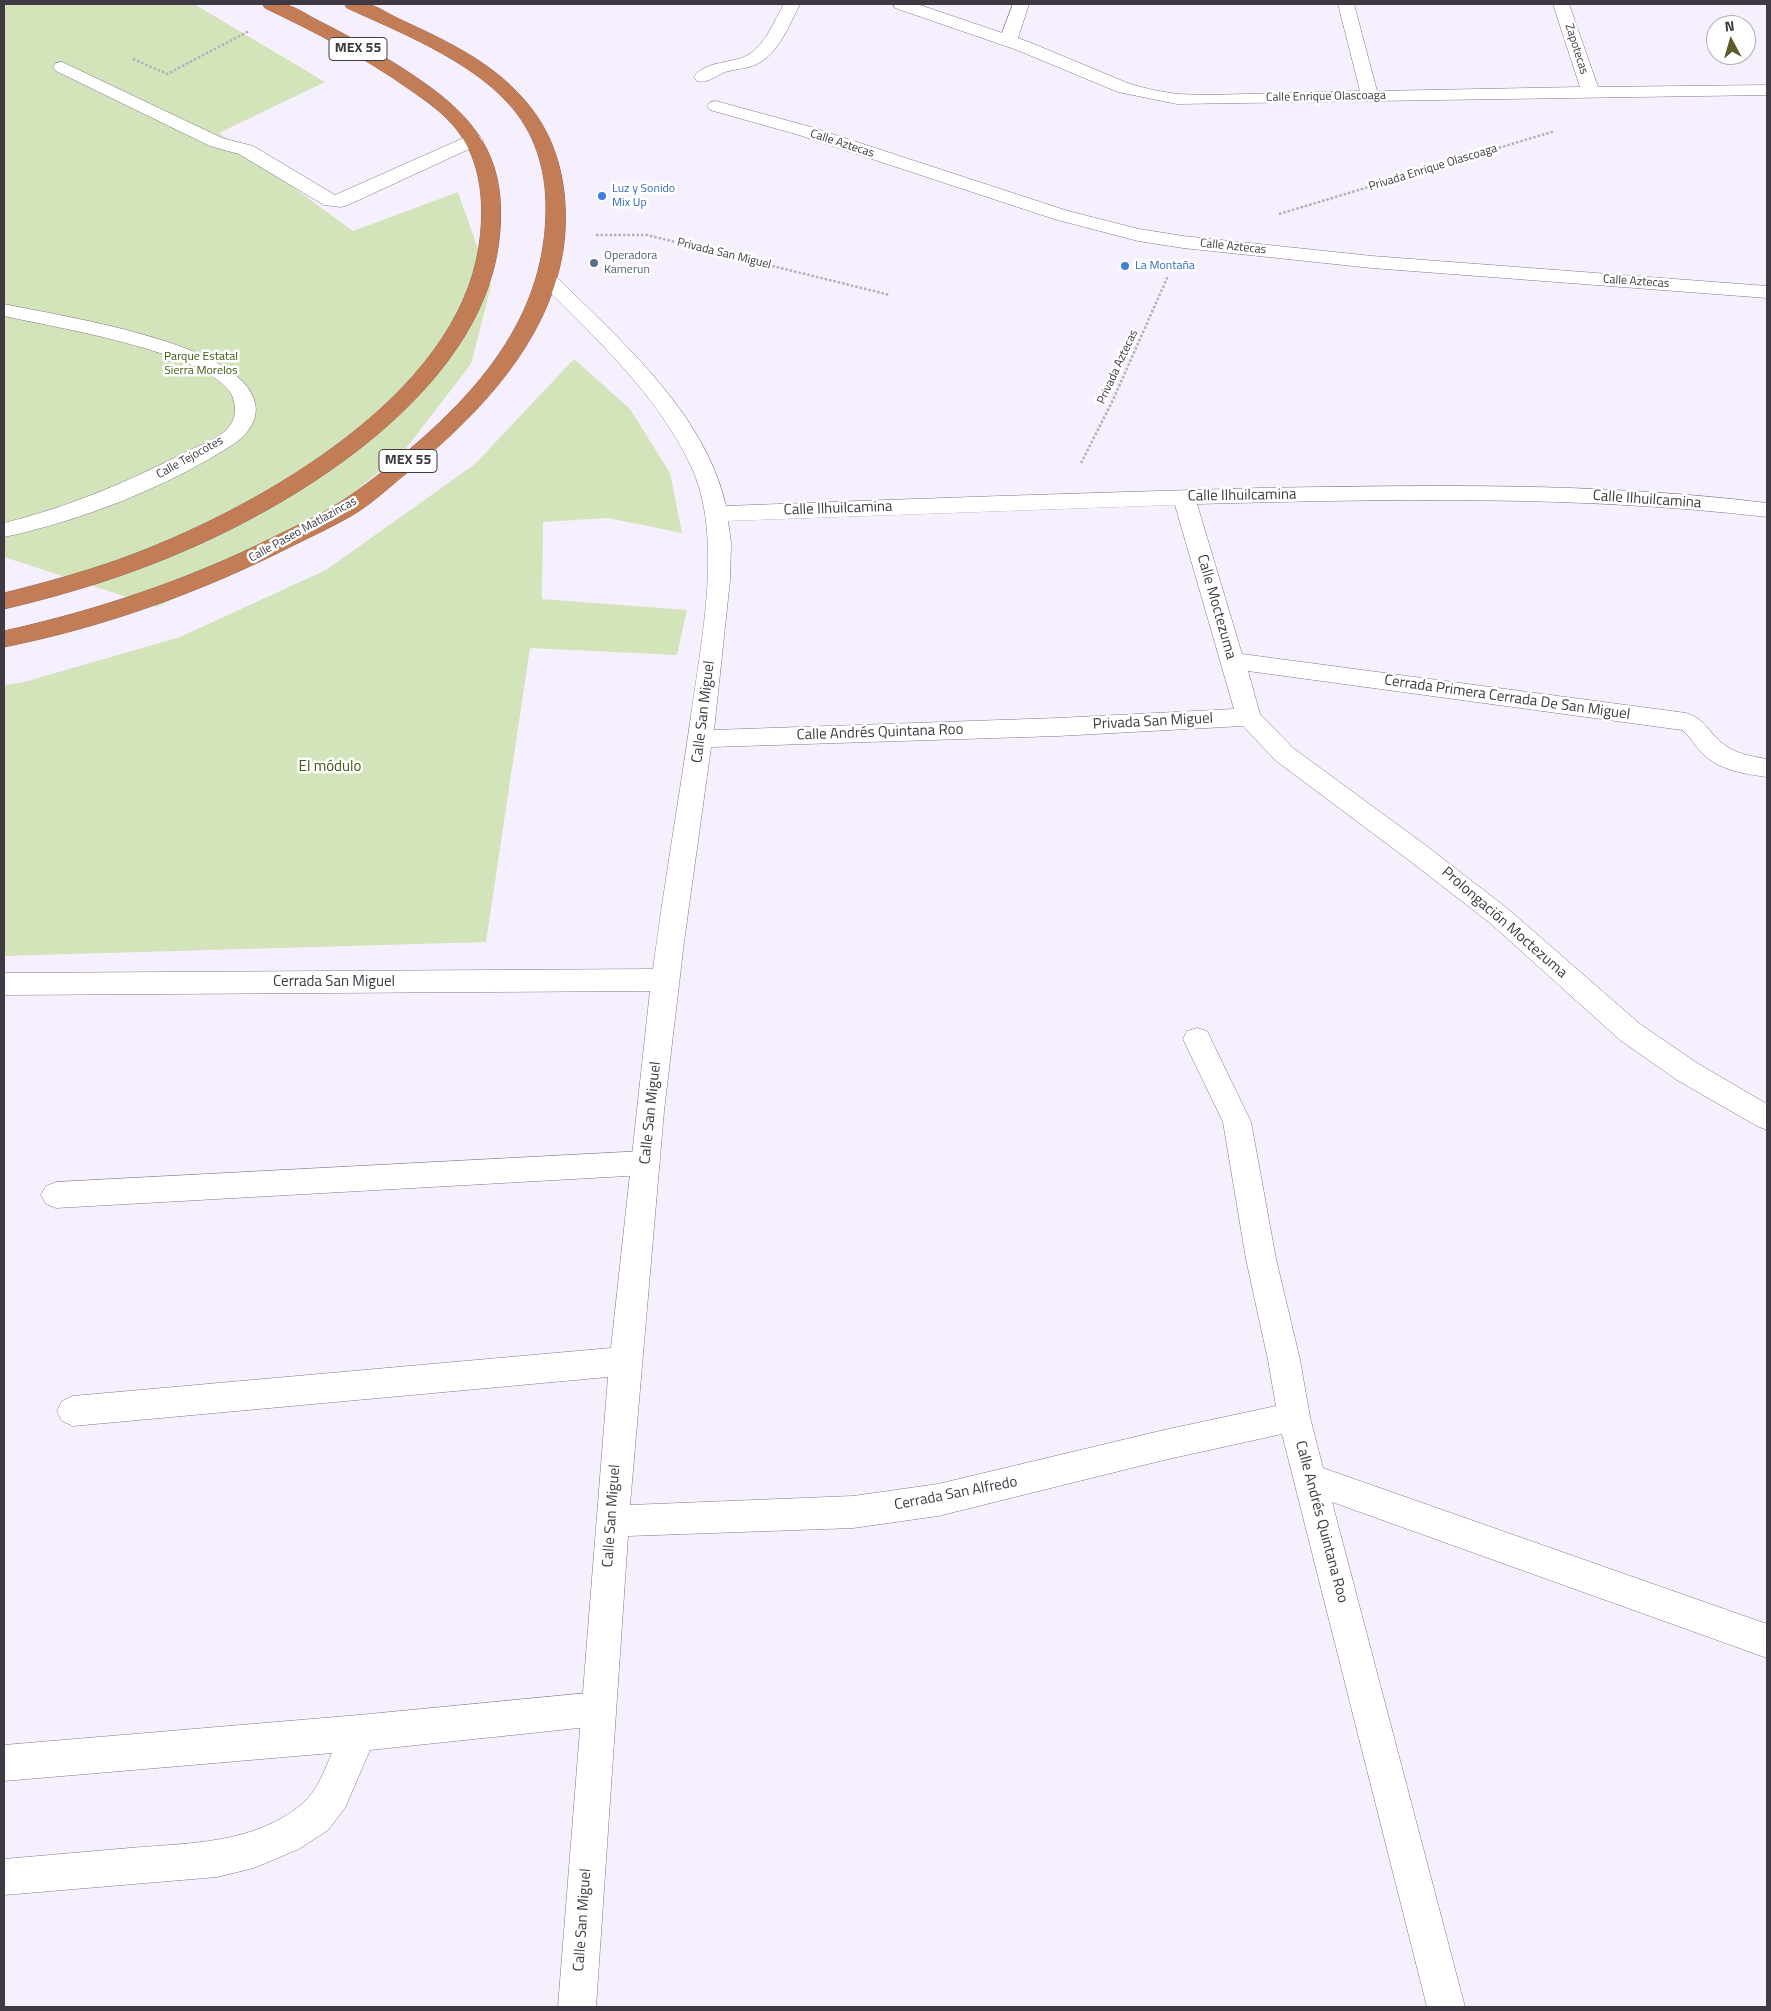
<!DOCTYPE html>
<meta charset="utf-8">
<style>
body{margin:0}
#map{position:relative;width:1771px;height:2011px;overflow:hidden;background:#f6f0fe;font-family:"Titillium Web",sans-serif}
canvas{display:block}
.frame{position:absolute;inset:0;border:5px solid #3e3943;pointer-events:none}
.north{position:absolute;left:1706px;top:15px;width:50px;height:50px;box-sizing:border-box;background:#fff;border:1px solid #b2b0b4;border-radius:50%;rotate:354deg;font-size:14px;font-weight:700;line-height:20px;text-align:center;color:#3e3943}
.north::after{content:'';display:block;margin:auto;width:18px;height:22px;background:#5e5d2a;clip-path:polygon(50% 0,100% 100%,50% 72%,0 100%)}
</style>
<div id="map">
<canvas width="1771" height="2011"></canvas>
<div class="frame"></div>
<div class="north">N</div>
</div>
<script>
const c = document.querySelector('canvas').getContext('2d');
c.lineJoin = 'round';
function fillPath(path, color) { c.fillStyle = color; c.fill(path, 'evenodd'); }
function trace(path, color, width, dash) { c.strokeStyle = color; c.lineWidth = width; c.lineCap = dash ? 'butt' : 'round'; c.setLineDash(dash || []); c.stroke(path); }
function write(font, color, halo, rows, align = 'center') {
  c.font = font + ' "Titillium Web",sans-serif'; c.lineWidth = 5; c.setLineDash([]); c.textBaseline = 'middle'; c.strokeStyle = halo; c.fillStyle = color; for (const [text, x, y, turn = 0] of rows) {
    c.save(); c.translate(x, y); c.rotate((+turn || 0) * Math.PI / 180); c.textAlign = isNaN(turn) ? turn : align; if (halo) c.strokeText(text, 0, 0); c.fillText(text, 0, 0); c.restore();
  }
}
fillPath(new Path2D(`
 M4,4H194L325,82L219,133L353,231L458,192L491,286L471,364L404,451L304,534L157,607L4,557Z
 M574,359L630,409L670,473L682,533L608,518L543,522L542,599L687,610L677,655L530,648L486,942L4,956V685L24,682L180,637L326,570L475,464Z`), '#d3e4bb');
const lane = new Path2D(`
 M1013,4H1029L1017,41L1014,45L1008,46L1002,45L999,41Z
 M645,1151L655,1154L660,1163L655,1172L645,1175L56,1208L46,1204L41,1195L46,1186L56,1182Z
 M598,1692L610,1697L615,1709L610,1721L598,1726L370,1750L345,1808L328,1830L299,1849L254,1868L217,1877L4,1895V1859C46,1855 88,1852 130,1848C189,1843 253,1844 301,1805C317,1792 324,1771 332,1753L4,1781V1745L359,1715Z`);
const street = new Path2D(`
 M784,4H800C789,25 779,54 755,65C746,69 735,69 725,72C715,76 708,84 697,81L694,77C706,60 732,64 748,55C766,44 774,21 784,4Z
 M893,4H917L1029,42L1130,84L1153,90L1177,94L1207,95L1360,91L1338,4H1354L1377,91L1580,87L1553,4H1569L1598,87L1767,85V95L1177,104L1118,92L1017,50L895,8Z
 M62,62L222,138L253,146L335,195L468,136L474,135L480,136L483,140L480,144L348,205L341,207L324,205L239,154L210,146L56,71L53,67L56,63Z
 M716,101L811,127L1068,211L1139,229L1183,236L1372,256L1767,286V298L1372,268L1183,248L1138,241L1054,219L799,135L710,110L707,106L710,102Z
 M548,273L555,275C621,342 704,411 726,506C904,499 1082,493 1260,488C1429,485 1599,482 1767,503V517C1577,495 1388,499 1197,504L1242,654L1686,713C1707,720 1707,731 1722,743C1735,754 1751,756 1767,759V777C1745,774 1718,770 1702,753C1695,746 1690,736 1682,730L1248,671L1260,714L1293,748L1428,847L1508,909L1640,1024L1697,1063L1767,1104V1130L1757,1126L1677,1080L1620,1040L1490,923L1410,861L1275,760L1243,726L1058,736L711,747L684,942L664,1111L630,1505L853,1496L938,1484L1164,1430L1276,1406L1268,1360L1246,1259L1223,1122L1183,1039L1187,1031L1197,1028L1207,1031L1251,1122L1276,1259L1300,1360L1310,1417L1323,1468L1767,1624V1658L1332,1502L1465,2007H1427L1282,1434L1164,1460L938,1516L853,1528L628,1536L596,2007H558L608,1377L73,1426L62,1421L57,1411L62,1401L73,1396L611,1348L650,991L4,995V973L653,969C664,885 679,800 691,716C701,642 724,536 691,466C657,394 596,339 541,283L538,279L541,275ZM1175,505L1234,709L1058,718L714,730L730,580L731,543L728,521Z
 M4,304C58,316 243,342 255,403C259,420 247,435 234,444C165,488 83,520 4,537V523C69,507 130,481 190,450C203,444 223,437 231,424C237,415 236,401 230,392C203,351 53,327 4,316Z`);
const highway = new Path2D(`
 M263,4C269,4 277,2 283,4C294,6 306,14 315,19C355,39 394,61 430,87C482,125 505,165 500,230C490,380 317,492 193,547C133,574 68,594 4,609V593C48,582 92,570 134,554C262,505 457,395 479,246C485,206 482,162 457,130C444,113 426,101 409,89C364,57 315,32 265,8Z
 M345,4C352,4 360,2 367,4C377,6 387,13 397,18C438,37 485,58 517,92C555,130 568,179 565,232C558,334 479,416 403,476C386,490 370,505 351,516C332,527 312,536 292,546C201,592 104,627 4,647V631C98,610 188,580 274,537C296,526 319,516 339,503C364,487 387,468 410,449C485,385 546,311 546,208C546,169 535,132 508,103C469,60 400,32 347,8Z`);
trace(lane, '#80768b', 1);
trace(street, '#80768b', 1);
trace(highway, '#94654f', 1);
trace(new Path2D(`
 M133,59L167,74L249,31
 M1279,214L1555,131
 M596,235H647L890,295
 M1081,463L1112,402L1168,276`), '#b5afbc', 2.5, [2.5, 2]);
fillPath(lane, '#fff');
fillPath(street, '#fff');
fillPath(highway, '#c27c56');
for (const [x, y, r, color] of [
 [602,196,5,"#3f7fe0"],
 [594,263,5,"#5c6f8a"],
 [1125,266,5,"#3f7fe0"]
]) { const dot = new Path2D(); dot.arc(x, y, r, 0, 2 * Math.PI); c.fillStyle = color; c.fill(dot); trace(dot, '#fff', 2); }
write('12px', '#3e3943', '#fff', [
 ["Zapotecas",1576,49,72],
 ["Calle Enrique Olascoaga",1326,97,-1],
 ["Calle Aztecas",842,144,18],
 ["Privada Enrique Olascoaga",1433,168,-17],
 ["Calle Aztecas",1233,247,6],
 ["Privada San Miguel",724,254,14],
 ["Calle Aztecas",1636,282,4],
 ["Privada Aztecas",1118,367,-65],
 ["Calle Tejocotes",190,458,-29],
 ["Calle Paseo Matlazincas",303,530,-29]
]);
write('12px', '#366cbe', '#fff', [
 ["Luz y Sonido",612,189],
 ["Mix Up",612,203],
 ["La Montaña",1135,266]
], 'left');
write('12px', '#4e5e75', '#fff', [
 ["Operadora",604,256],
 ["Kamerun",604,270]
], 'left');
write('12px', '#3f560b', '#fff', [
 ["Parque Estatal",201,357],
 ["Sierra Morelos",201,371]
]);
for (const [x, y, w] of [
 [358,49,58],
 [408,461,58]
]) { const box = new Path2D(); box.roundRect(x - w / 2, y - 11.5, w, 23, 4); c.fillStyle = '#fff'; c.fill(box); trace(box, '#3e3943', 1); }
write('bold 14px', '#3e3943', null, [
 ["MEX 55",358,49],
 ["MEX 55",408,461]
]);
write('15px', '#3e3943', '#fff', [
 ["Calle Ilhuilcamina",1242,496,-1],
 ["Calle Ilhuilcamina",1647,500,4],
 ["Calle Ilhuilcamina",838,509,-2],
 ["Calle Moctezuma",1216,607,74],
 ["Cerrada Primera Cerrada De San Miguel",1507,698,8],
 ["Calle San Miguel",704,712,-83],
 ["Privada San Miguel",1153,722,-3],
 ["Calle Andrés Quintana Roo",880,733,-2],
 ["Prolongación Moctezuma",1504,923,41],
 ["Cerrada San Miguel",334,982],
 ["Calle San Miguel",651,1113,-84],
 ["Cerrada San Alfredo",956,1494,-11],
 ["Calle San Miguel",612,1516,-86],
 ["Calle Andrés Quintana Roo",1321,1522,75],
 ["Calle San Miguel",583,1920,-86]
]);
write('15px', '#3f560b', '#fff', [
 ["El módulo",330,767]
]);
</script>
